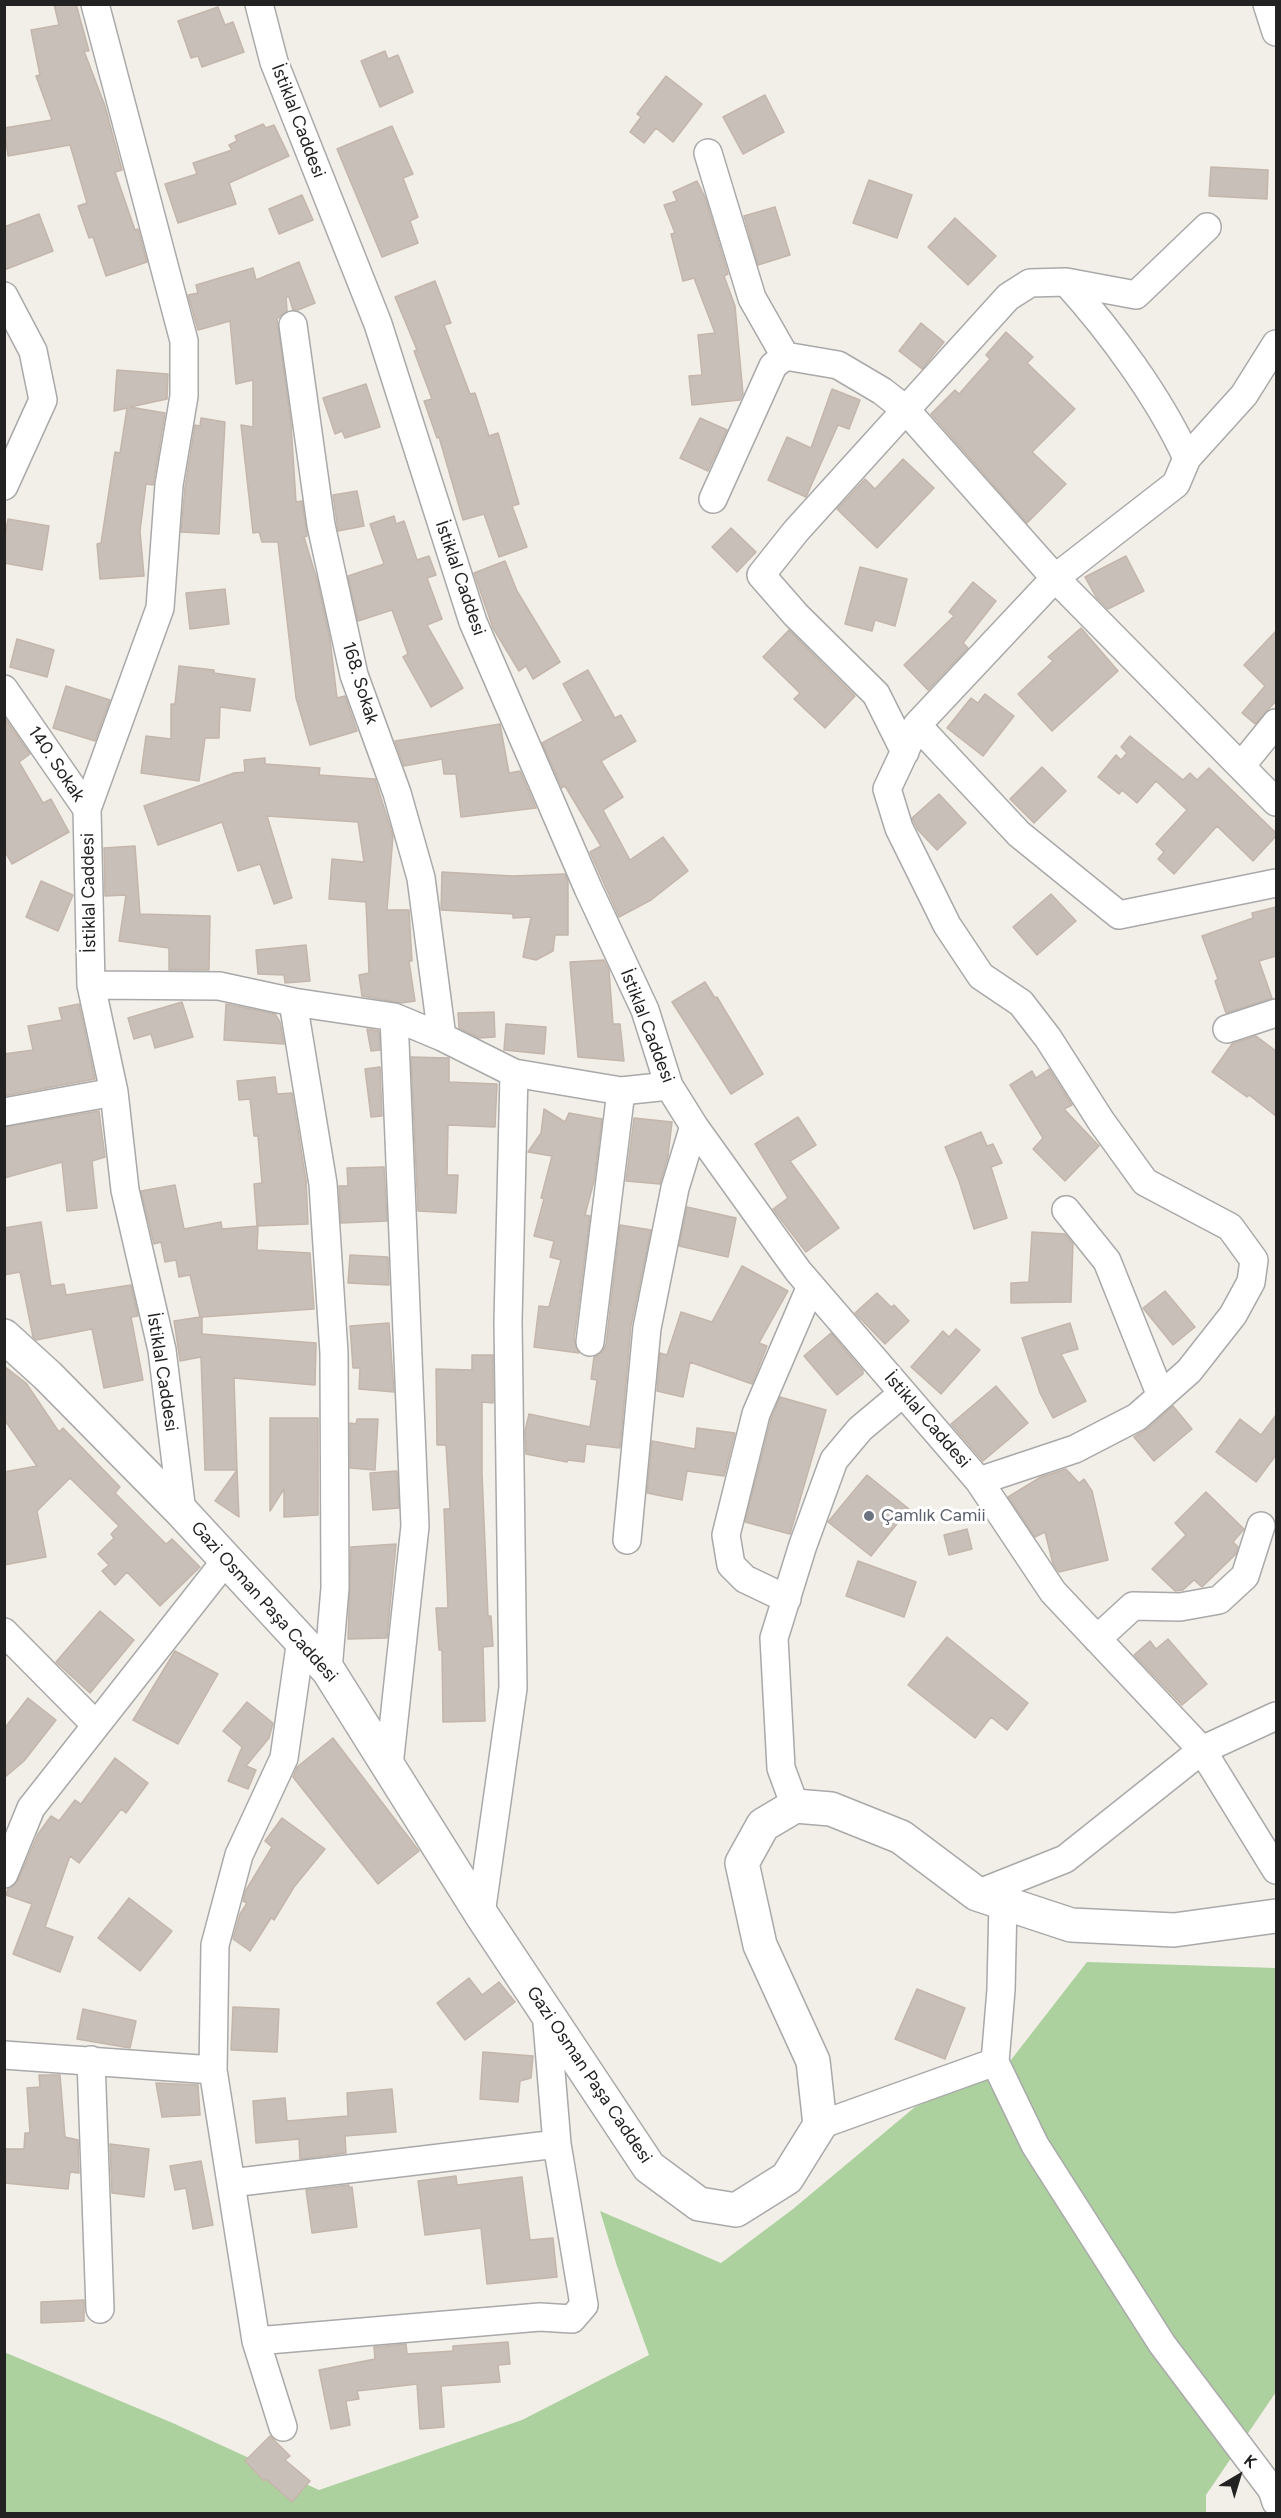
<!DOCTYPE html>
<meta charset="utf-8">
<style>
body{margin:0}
#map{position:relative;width:1281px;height:2518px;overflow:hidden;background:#f2efe9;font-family:Figtree,sans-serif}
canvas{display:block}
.frame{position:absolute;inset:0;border:6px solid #222;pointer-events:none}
.north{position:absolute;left:1209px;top:2446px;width:60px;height:60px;-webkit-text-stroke:4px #fff;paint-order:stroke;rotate:38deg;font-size:16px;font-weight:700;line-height:24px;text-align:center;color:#222}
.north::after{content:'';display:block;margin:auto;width:21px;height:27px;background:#222;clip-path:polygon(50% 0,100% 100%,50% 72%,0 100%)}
</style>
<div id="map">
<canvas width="1281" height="2518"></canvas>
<div class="frame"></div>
<div class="north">K</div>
</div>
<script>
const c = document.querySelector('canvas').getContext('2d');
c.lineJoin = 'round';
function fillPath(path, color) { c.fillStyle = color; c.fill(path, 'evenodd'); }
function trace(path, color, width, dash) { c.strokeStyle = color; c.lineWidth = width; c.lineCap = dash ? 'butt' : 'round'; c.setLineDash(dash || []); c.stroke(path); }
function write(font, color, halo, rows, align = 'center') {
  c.font = font + ' Figtree,sans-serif'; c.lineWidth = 6; c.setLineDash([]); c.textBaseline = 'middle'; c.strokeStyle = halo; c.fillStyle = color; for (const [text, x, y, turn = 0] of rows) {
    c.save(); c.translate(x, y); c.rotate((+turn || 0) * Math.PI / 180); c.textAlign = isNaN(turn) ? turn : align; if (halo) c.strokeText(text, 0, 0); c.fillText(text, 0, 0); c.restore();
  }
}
fillPath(new Path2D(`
 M1087,1962L1276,1968V2392L1206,2495V2513H5L4,2352L175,2424L319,2490L522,2420L649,2355L617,2266L600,2211L721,2263L793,2209L915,2107L1007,2065Z`), '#add19e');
const building = new Path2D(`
 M54,4H76L89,51H84L105,106L122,170L115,172L135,230L138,229L147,262L106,276L93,237L89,238L78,206L87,203L70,145L8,156L4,128L52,120L36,76L40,75L31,30L59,25Z
 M218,7L225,25L233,22L244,52L202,67L198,56L191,58L178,21Z
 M385,51L388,59L398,55L413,92L380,107L361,61Z
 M666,76L702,104L673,142L656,128L644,143L630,132L641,117L637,114Z
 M765,95L784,132L743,154L723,117Z
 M263,124L266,128L274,125L289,156L229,183L236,204L178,223L165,184L197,174L193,163L232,150L229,145L237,141L235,136Z
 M392,126L413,174L403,178L418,217L410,221L418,243L382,257L337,149Z
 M1211,167L1268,170L1267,199L1209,196Z
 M869,180L912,195L897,238L853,223Z
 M697,181L705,197L728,274L724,276L735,306L743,394L740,400L692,405L689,376L702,375L698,335L715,333L694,278L683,281L671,234L675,233L664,205L677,201L673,192Z
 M302,195L313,220L279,234L269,209Z
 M775,207L790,255L758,265L744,216Z
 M39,214L53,251L4,270V227Z
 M955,218L996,256L968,285L928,247Z
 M299,262L315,303L298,310H293L289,297H286L287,311L277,319L291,424L296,502L302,501L307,536L304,537L318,583L330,639L337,698L345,696L357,731L310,745L296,698L278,542H262L259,532L253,533L241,425L253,427V380L236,384L230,321L198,330L188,295L198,293L196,285L253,268L256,280Z
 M435,281L451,323L444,325L470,394L475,393L489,436L498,433L519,504L512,506L527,547L499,557L484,514L463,520L439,437L437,438L424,401L432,399L414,351L417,350L395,297Z
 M921,323L944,342L922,369L899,351Z
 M1006,332L1033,357L1027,363L1075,409L1032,452L1066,484L1027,523L931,414L955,390L959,394L990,359L986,355Z
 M117,370L168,374L167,399L130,407L165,413L153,485L146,484L140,531L144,576L100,579L97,544L101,543L115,452L120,453L127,408L114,411Z
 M366,384L380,427L345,438L342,431L335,434L323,398Z
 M832,389L860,400L849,429L838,425L806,497L768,480L787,437L811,448Z
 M201,418L225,422L219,534L181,532L185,487L195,425L200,426Z
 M700,418L727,430L708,471L680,458Z
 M903,459L934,488L877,548L837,509L865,479L875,489Z
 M357,491L364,526L338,531L333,495Z
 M394,516L396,524L404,521L417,560L429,556L436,575L427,578L442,619L427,625L463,688L431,707L403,657L408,654L392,610L358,621L348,576L384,564L370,524Z
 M8,519L49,526L42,570L4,563V542Z
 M731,528L756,552L737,572L712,547Z
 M1126,556L1144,591L1108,609L1096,597L1085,577Z
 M505,561L517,591L560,662L533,679L526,666L519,671L493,628L474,573Z
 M860,567L907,579L895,626L875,620L872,631L845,624Z
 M973,582L996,601L963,643L968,648L928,690L904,665L954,616L949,612Z
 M225,589L229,624L190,629L186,593Z
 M1081,628L1118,671L1052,731L1018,694L1053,661L1048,657Z
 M789,630L855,696L825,728L794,699L800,693L763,657Z
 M1276,631V701L1255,724L1242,713L1265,686L1244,665Z
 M17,639L54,650L47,677L10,667Z
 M179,666L214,670V673L255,679L250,711L220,707L219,738H205L199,781L141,773L146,736L171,739V704H175Z
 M588,670L615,718L621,715L636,741L601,761L623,797L603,810L630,860L663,837L688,871L651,900L619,917L590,852L601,846L565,786L562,788L542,743L583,721L563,684Z
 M66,686L110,700L95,741L53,728Z
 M985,694L1014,716L983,756L947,728L971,698L978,703Z
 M4,717L30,754L19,762L43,803L51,799L69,832L12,864L4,850Z
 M500,724L509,773L520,771L536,808L461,817L456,774H444L442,759L404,766L395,741Z
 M1130,736L1183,780L1190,773L1197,780L1209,768L1276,833V836L1253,861L1217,826L1174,874L1158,859L1164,852L1156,844L1187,810L1156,781L1137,803L1122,790L1119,794L1098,777L1116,755L1121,760L1127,753L1121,747Z
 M265,758V764L320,768L319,775L375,779L393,836L387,910H409L412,961H409L415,1001L401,1003L362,996L359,975L369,973L366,902L329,899L332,859L364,862L358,822L267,816L292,898L274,904L260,864L238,871L222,822L158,845L144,806L234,773L245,772L244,760Z
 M1042,767L1066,791L1034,823L1010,799Z
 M939,794L966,823L937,850L918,830L912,818Z
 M135,846L140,914L210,916L209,970H169V948L119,941L126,895L105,896L104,848Z
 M442,872L513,876L565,874L568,881V935H555L553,951L536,960L523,957L531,917L513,918V914L441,910Z
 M41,881L73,895L58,931L26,917Z
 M1051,894L1076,921L1037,955L1013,927Z
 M1276,907V956L1259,961L1272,998L1226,1013L1215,981L1218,979L1202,936L1253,918L1252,913Z
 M306,945L310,981L285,983L284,975L258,974L256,950Z
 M604,960L609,970L613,1024H620L624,1061L578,1057L570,962Z
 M705,982L715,998L717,997L763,1074L731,1094L672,1002Z
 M182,1002L193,1037L155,1048L151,1034L134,1039L128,1018Z
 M79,1004L95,1079L4,1096V1054L33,1050L28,1026L62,1020L59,1008Z
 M226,1004L275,1014L280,1022L284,1044L224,1040Z
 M494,1012L495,1037L479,1038L459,1028L458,1013Z
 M506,1024L546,1027L544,1054L504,1050Z
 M367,1029L379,1031L380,1050L371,1051Z
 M1256,1036L1276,1051V1116L1249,1095L1247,1097L1212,1072L1232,1044Z
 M411,1057L449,1058V1082L497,1084L495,1127L448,1125L447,1175H458L456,1213L418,1211Z
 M380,1067L382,1116L371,1117L365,1069Z
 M1049,1069L1072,1105L1064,1109L1099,1146L1065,1181L1033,1149L1043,1138L1010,1085L1032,1071L1036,1078Z
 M275,1077L277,1094L292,1093L306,1180L308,1224L257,1226L254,1184L262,1183L258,1136H254L250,1099L239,1100L237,1081Z
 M544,1109L565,1122L569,1113L602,1119L594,1181L585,1215L590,1216L574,1340L579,1353L534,1347L539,1306L549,1307L561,1260L550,1257L554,1241L534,1236L544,1199L541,1198L552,1156L528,1152L541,1133Z
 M99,1111L105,1157L92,1161L97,1208L67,1211L62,1162L4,1178V1127Z
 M798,1117L816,1145L790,1161L839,1228L806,1252L773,1209L788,1198L755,1144Z
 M634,1118L672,1122L668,1156L660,1184L626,1181Z
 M981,1132L987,1146L993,1144L1002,1163L991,1167L1007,1218L974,1229L959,1181L945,1147Z
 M384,1167L387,1221L341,1223L339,1186H348L347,1168Z
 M175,1185L184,1229L221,1222L222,1229L258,1226L257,1250L310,1253L314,1309L202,1317V1334L316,1343L315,1385L234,1378L237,1470H205L201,1357L180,1361L174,1321L200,1317L190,1275L179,1277L176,1260L165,1262L161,1242L154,1244L141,1191Z
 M687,1207L736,1218L728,1257L679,1246Z
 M41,1222L51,1286L64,1284L66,1295L131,1285L138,1316L131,1317L143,1380L104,1388L92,1329L36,1340L33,1337L20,1272L4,1275V1228Z
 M620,1225L651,1230L631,1326L620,1448L586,1444L584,1462L568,1460L567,1462L526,1454L525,1431L529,1414L590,1427L597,1380L591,1379L594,1357L602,1352L606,1344Z
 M1032,1232L1065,1234L1073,1244L1071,1302L1011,1303V1283L1029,1282Z
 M350,1255L388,1257L389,1285L348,1283Z
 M742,1266L788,1291L759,1343L767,1346L752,1384L690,1362L683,1397L657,1391L660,1353L667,1355L681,1312L712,1322Z
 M1165,1291L1195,1327L1173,1345L1143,1308Z
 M877,1293L891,1307L894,1305L909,1321L885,1344L855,1313Z
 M389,1323L394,1392L359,1389L360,1368H353L350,1326Z
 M1070,1323L1078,1349L1061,1354L1086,1401L1053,1418L1040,1393L1022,1338Z
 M956,1329L980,1350L941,1394L911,1367L943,1331L949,1337Z
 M831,1333L863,1371V1374L837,1395L804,1356Z
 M472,1355H493V1403L482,1402V1473L488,1616H491L493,1646L483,1647L485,1721L443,1722L442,1650H439L436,1608H448L444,1509H450L446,1445H437L436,1369L472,1370Z
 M4,1366L26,1383L59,1432L63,1428L120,1487L115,1493L166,1544L172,1539L200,1567L160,1606L127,1572L115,1585L102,1571L109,1565L98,1554L114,1538L111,1534L119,1526L70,1478L37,1511L46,1557L4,1565V1472L37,1466L4,1419Z
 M996,1386L1028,1423L983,1461L951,1424Z
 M780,1397L826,1410L790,1534L745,1522L771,1419Z
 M1173,1406L1192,1429L1154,1461L1134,1437L1147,1429Z
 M1276,1415V1455L1256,1482L1216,1452L1240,1419L1261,1435Z
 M270,1418H318V1515L284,1517V1489L270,1511Z
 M357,1419H378L375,1470L350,1468V1423L356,1424Z
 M697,1428L735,1433L724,1476L687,1471L682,1500L647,1493L652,1441L695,1449Z
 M1066,1469L1079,1483L1084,1479L1092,1491L1108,1560L1059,1572L1053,1564L1045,1532L1035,1537L1008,1497L1041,1477Z
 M237,1470L239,1517L215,1501Z
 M397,1471L399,1508L373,1510L370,1473Z
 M867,1475L909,1509L871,1556L828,1522Z
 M1206,1492L1244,1529L1233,1542L1238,1547L1236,1554L1202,1587L1194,1580L1183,1590L1175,1591L1152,1569L1186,1535L1175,1523Z
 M967,1529L972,1549L949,1555L944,1535Z
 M396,1544L387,1638L348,1639L351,1547Z
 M858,1561L916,1582L904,1617L846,1596Z
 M100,1611L134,1640L90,1693L56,1662Z
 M947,1637L1028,1703L1007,1730L991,1717L975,1738L908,1685Z
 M1168,1639L1207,1684L1182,1705L1134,1655L1150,1641L1156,1649Z
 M175,1651L218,1674L178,1744L133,1720Z
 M28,1698L56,1720L24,1761L4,1778V1729Z
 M247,1702L273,1723L269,1738L246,1766L256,1770L248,1789L228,1781L242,1747L223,1731Z
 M333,1738L419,1851L378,1884L293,1777L297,1767Z
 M115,1758L148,1783L126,1813L121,1809L79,1863L70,1856L45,1927L73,1937L60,1972L13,1954L32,1904L6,1895L8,1889L18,1880L38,1834L51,1816L59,1821L75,1800L81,1804Z
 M282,1818L325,1849L294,1887L274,1920L271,1918L250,1951L233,1939L240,1914L247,1903L243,1901L246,1890L272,1847L265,1841Z
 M129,1898L172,1931L140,1971L98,1938Z
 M469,1978L482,1995L499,1982L515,2002L465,2040L437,2003Z
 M917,1989L965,2008L945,2059L895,2039Z
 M233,2007L279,2009L277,2052L231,2050Z
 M83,2009L136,2021L130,2048L77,2039Z
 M483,2052L533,2056L531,2078L520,2081L518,2102L480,2099Z
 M39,2075H60L65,2137L78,2140L79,2173L70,2172L68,2189L4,2183V2149H24L25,2133H30L27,2088L40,2087Z
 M156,2083L198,2085L200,2115L162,2117Z
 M392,2089L396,2132L345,2136L346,2153L300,2159L299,2139L256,2143L253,2101L285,2098L287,2121L348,2116L347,2093Z
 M110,2144L149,2149L144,2197L112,2193Z
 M201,2161L213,2225L193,2229L186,2188L175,2190L170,2166Z
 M456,2176L457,2185L522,2177L530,2240L553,2238L557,2277L487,2284L481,2228L425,2235L418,2181Z
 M349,2185V2188L352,2187L357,2227L312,2233L306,2190Z
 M84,2300V2321L41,2323V2302Z
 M508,2342L510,2364L498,2365L500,2382L441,2386L444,2427L420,2429L417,2384L357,2391L359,2399L346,2401L350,2425L331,2429L319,2370L375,2359L374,2347L406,2344L407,2354L453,2351V2346Z
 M270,2436L290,2456L285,2460L310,2481L292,2502L266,2479L264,2481L245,2461Z`);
fillPath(building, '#c7bfb8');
trace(building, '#c4b6ab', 1.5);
const minor = new Path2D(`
 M95,4L184,341V396L169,485L160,608L87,809L91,985L114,1092L125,1190L162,1350L182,1512
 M259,4L274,62L378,324L473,622L588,888L645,1010L669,1086L694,1126L798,1271L979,1481L1053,1592L1202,1750L1276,1870
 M1267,4L1276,32
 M708,153L752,298L785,356L838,365L882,391L905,409L1055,578L1276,802
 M1066,282L1136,295L1207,227
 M4,296L33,351L43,400L4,486
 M293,325L321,525L354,675L397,793L421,878L442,1037
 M1187,458L1244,395L1276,344
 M713,499L773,366L785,356
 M4,689L87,809
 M917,725L1019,834L1119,915L1276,883
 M905,752L876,694L796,615L761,575L796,531L1008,297L1030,283L1066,282C1111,332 1159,397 1187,458L1176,484L1055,578L917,725L887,789L899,828L947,925L981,976L1021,1003L1048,1038L1101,1121L1145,1182L1230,1227L1254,1260L1251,1282L1233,1315L1189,1371L1137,1417L1075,1449L979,1481
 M1241,766L1276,723
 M91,985L219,986L293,1002L394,1017L442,1037L514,1073L621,1091L669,1086
 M293,1002L323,1184L334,1353L335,1588L328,1670
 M1227,1029L1276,1013
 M4,1112L114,1092
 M1066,1210L1107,1261L1161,1396
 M590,1342L621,1091
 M627,1540L647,1328L675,1188L694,1126
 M787,1599L745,1579L731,1565L726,1535L756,1414L811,1286
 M4,1632L96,1725
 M1097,1639L1133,1606L1180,1607L1219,1600L1245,1576L1261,1526
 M389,1766L415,1526L394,1017
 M795,1806L781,1768L774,1638L803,1545L834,1460L860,1429L903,1393
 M4,1874L31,1808L227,1559
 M977,1894L1065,1859L1202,1750L1276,1716
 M1003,1902L1001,1990L995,2062L1035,2145L1162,2344L1272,2490L1276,2502
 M481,1914L513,1688L508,1321L514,1073
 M4,2055L213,2070
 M91,2060L100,2309
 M820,2125L995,2062
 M231,2183L557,2144
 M256,2341L540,2317L572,2319L584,2305L557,2144L546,2011
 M283,2427L256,2341L213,2070L215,1945L239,1855L284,1758L301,1639`);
const tertiary = new Path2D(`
 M4,1336L48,1376L182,1512L328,1670L481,1914L649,2167L699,2204L736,2210L787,2178L820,2125L813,2061L760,1945L742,1863L763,1825L795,1806L831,1809L901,1837L977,1894L1071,1925L1174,1930L1276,1916`);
trace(minor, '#a9a9a9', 30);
trace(tertiary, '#a9a9a9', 36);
trace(minor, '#fff', 27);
trace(tertiary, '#fff', 33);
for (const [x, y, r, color] of [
 [869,1516,6,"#6b7280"]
]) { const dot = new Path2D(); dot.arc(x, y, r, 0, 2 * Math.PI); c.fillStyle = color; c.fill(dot); trace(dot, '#fff', 2); }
write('18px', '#222', '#fff', [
 ["İstiklal Caddesi",298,121,69],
 ["İstiklal Caddesi",460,578,71],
 ["168. Sokak",360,683,73],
 ["140. Sokak",56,764,56],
 ["İstiklal Caddesi",89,893,-91],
 ["İstiklal Caddesi",647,1026,69],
 ["İstiklal Caddesi",162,1372,81],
 ["İstiklal Caddesi",927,1420,49],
 ["Gazi Osman Paşa Caddesi",264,1602,48],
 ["Gazi Osman Paşa Caddesi",589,2075,56]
]);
write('18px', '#5b616d', '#fff', [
 ["Çamlık Camii",881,1516]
], 'left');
</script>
